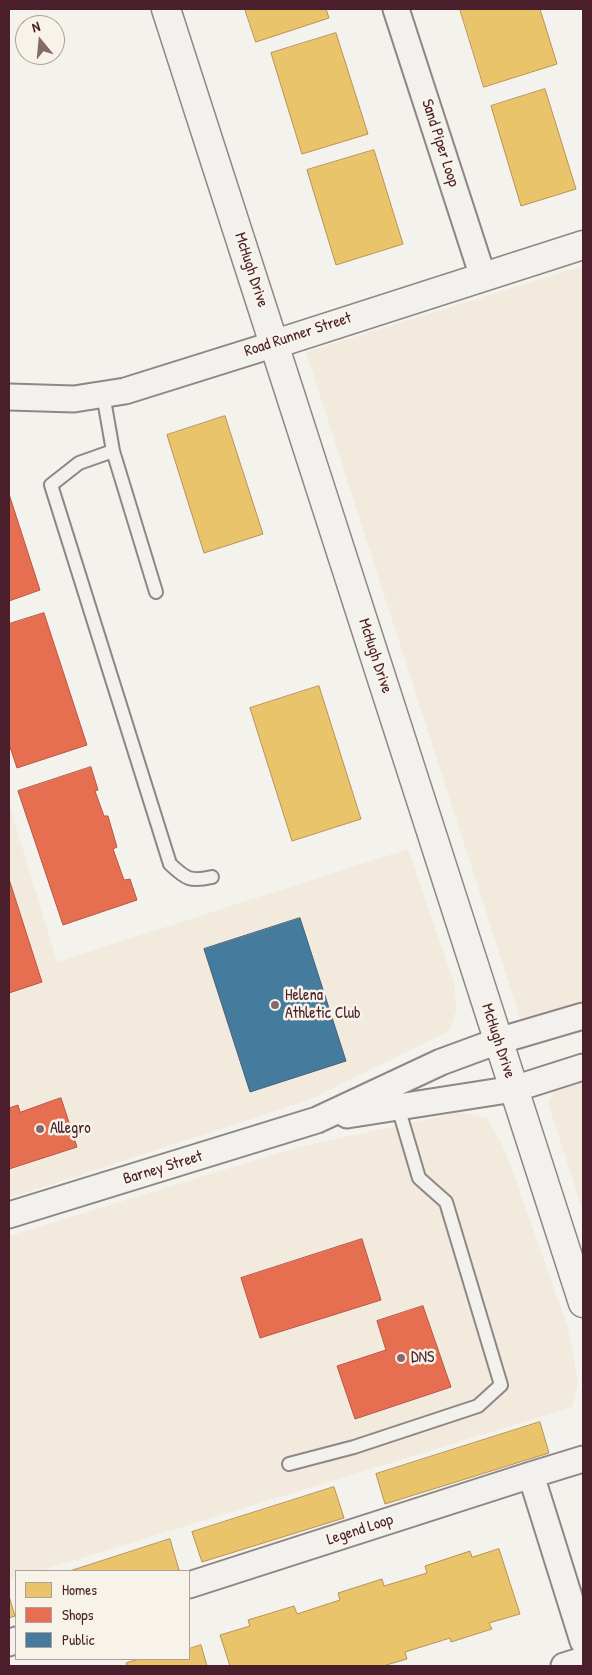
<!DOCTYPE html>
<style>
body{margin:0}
#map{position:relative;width:592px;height:1675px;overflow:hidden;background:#f4f2ec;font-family:"Patrick Hand",sans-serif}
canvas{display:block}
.frame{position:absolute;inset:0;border:10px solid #4a1f2b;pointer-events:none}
.legend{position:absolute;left:15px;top:1570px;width:175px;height:90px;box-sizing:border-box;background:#f7f3e8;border:1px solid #b29e9c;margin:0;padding:6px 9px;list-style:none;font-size:15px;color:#4a1f2b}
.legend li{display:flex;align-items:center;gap:10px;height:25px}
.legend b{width:25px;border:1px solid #b29e9c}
.north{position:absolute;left:15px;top:15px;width:50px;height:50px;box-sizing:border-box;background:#f7f3e8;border:1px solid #b29e9c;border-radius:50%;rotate:343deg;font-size:14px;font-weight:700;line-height:20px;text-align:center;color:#4a1f2b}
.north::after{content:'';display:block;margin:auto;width:18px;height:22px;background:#86696f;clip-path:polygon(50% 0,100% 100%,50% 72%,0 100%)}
</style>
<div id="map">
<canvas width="592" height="1675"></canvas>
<div class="frame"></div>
<ul class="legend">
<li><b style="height:14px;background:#e9c46a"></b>Homes</li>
<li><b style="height:14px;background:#e76f51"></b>Shops</li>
<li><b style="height:14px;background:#457b9d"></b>Public</li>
</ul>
<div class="north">N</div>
</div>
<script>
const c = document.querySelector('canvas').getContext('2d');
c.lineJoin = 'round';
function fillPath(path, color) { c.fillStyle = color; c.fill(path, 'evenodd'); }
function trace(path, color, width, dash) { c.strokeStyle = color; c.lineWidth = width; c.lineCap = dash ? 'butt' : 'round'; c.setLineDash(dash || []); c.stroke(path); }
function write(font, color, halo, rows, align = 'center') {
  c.font = font + ' "Patrick Hand",sans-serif'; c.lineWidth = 5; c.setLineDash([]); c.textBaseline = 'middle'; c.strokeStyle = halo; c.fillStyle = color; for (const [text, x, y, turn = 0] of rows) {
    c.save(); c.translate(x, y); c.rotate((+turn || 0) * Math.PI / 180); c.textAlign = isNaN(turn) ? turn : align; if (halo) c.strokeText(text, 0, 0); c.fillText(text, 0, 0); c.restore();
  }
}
fillPath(new Path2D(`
 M583,266V1003L521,1021L306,352Z
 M9,804L57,962L408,849L455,986L456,1011L449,1031L309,1100L9,1198Z
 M583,1073V1212L548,1103L559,1081Z
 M460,1112L487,1118L505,1150L568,1328L578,1383L572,1407L39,1571H16V1578L9,1580V1236L295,1148Z`), '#f2eadc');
const homes = new Path2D(`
 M245,9H326L329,18L256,42Z
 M460,9H540L557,64L484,87Z
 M336,33L368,134L302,154L271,53Z
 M545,89L576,189L521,206L491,106Z
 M374,150L403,244L336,265L307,170Z
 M225,416L263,534L204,553L167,435Z
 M319,686L361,819L292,841L250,708Z
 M540,1422L549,1453L385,1504L376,1474Z
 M334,1487L344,1518L202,1562L192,1532Z
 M170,1539L179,1570L174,1571H70Z
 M499,1549L520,1614L489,1623L492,1629L451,1642L450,1638L405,1652L407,1659L383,1666H230L220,1635L250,1626L248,1620L294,1606L297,1614L340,1600L338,1593L382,1579L384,1586L427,1573L425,1566L470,1551L472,1557Z
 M9,1596L15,1616L9,1618Z
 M201,1645L207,1666H127L126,1663L139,1659H189V1649Z`);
fillPath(homes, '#e9c46a');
trace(homes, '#b99257', 1);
const shops = new Path2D(`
 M9,494L40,590L9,601Z
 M44,613L87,745L17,768L9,744V624Z
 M91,767L98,790L95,791L104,816H108L117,847L113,849L124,880L130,879L137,900L63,925L18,791Z
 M9,879L42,982L9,993Z
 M61,1098L77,1147L9,1169V1108L18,1105L20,1112Z
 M362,1239L381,1300L260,1338L241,1278Z
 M423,1306L451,1387L355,1419L337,1366L386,1350L377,1321Z`);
fillPath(shops, '#e76f51');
trace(shops, '#b85746', 1);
const public = new Path2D(`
 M300,918L346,1061L250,1092L204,949Z`);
fillPath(public, '#457b9d');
trace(public, '#465f7b', 1);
const lane = new Path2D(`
 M103,394L113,451L79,463L51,485L170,864C186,879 190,882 212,877
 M113,451L156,592
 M289,1464L354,1447L478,1406L501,1385L446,1202L419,1178L398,1107`);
const street = new Path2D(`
 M396,9L483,277
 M9,397L74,399L125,391L275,344
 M347,1115L514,1089L583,1067
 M9,1215L317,1120L441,1062L498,1041L583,1016
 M531,1475L583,1641
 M189,1585L531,1475L583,1459
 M9,1643L16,1640
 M564,1666L583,1660`);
const secondary = new Path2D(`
 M166,9L583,1303
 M275,344L583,245`);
trace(lane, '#8f8685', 16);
trace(street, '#8f8685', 29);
trace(secondary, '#8f8685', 31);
trace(lane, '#f2f1ed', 12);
trace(street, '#f2f1ed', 25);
trace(secondary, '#f2f1ed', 28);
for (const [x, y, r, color] of [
 [275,1005,5,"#86696f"],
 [40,1129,5,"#86696f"],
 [401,1358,5,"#86696f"]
]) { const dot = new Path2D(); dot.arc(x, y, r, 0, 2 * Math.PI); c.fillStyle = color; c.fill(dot); trace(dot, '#f7f3e8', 2); }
write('16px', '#4a1f2b', '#f7f3e8', [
 ["Sand Piper Loop",440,143,72],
 ["McHugh Drive",251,270,72],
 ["Road Runner Street",298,335,-18],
 ["McHugh Drive",375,656,72],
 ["McHugh Drive",498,1041,72],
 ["Barney Street",163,1168,-17],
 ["Legend Loop",360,1530,-18]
]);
write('16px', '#4a1f2b', '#f7f3e8', [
 ["Helena",285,996],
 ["Athletic Club",285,1014],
 ["Allegro",50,1129],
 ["DNS",411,1358]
], 'left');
</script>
